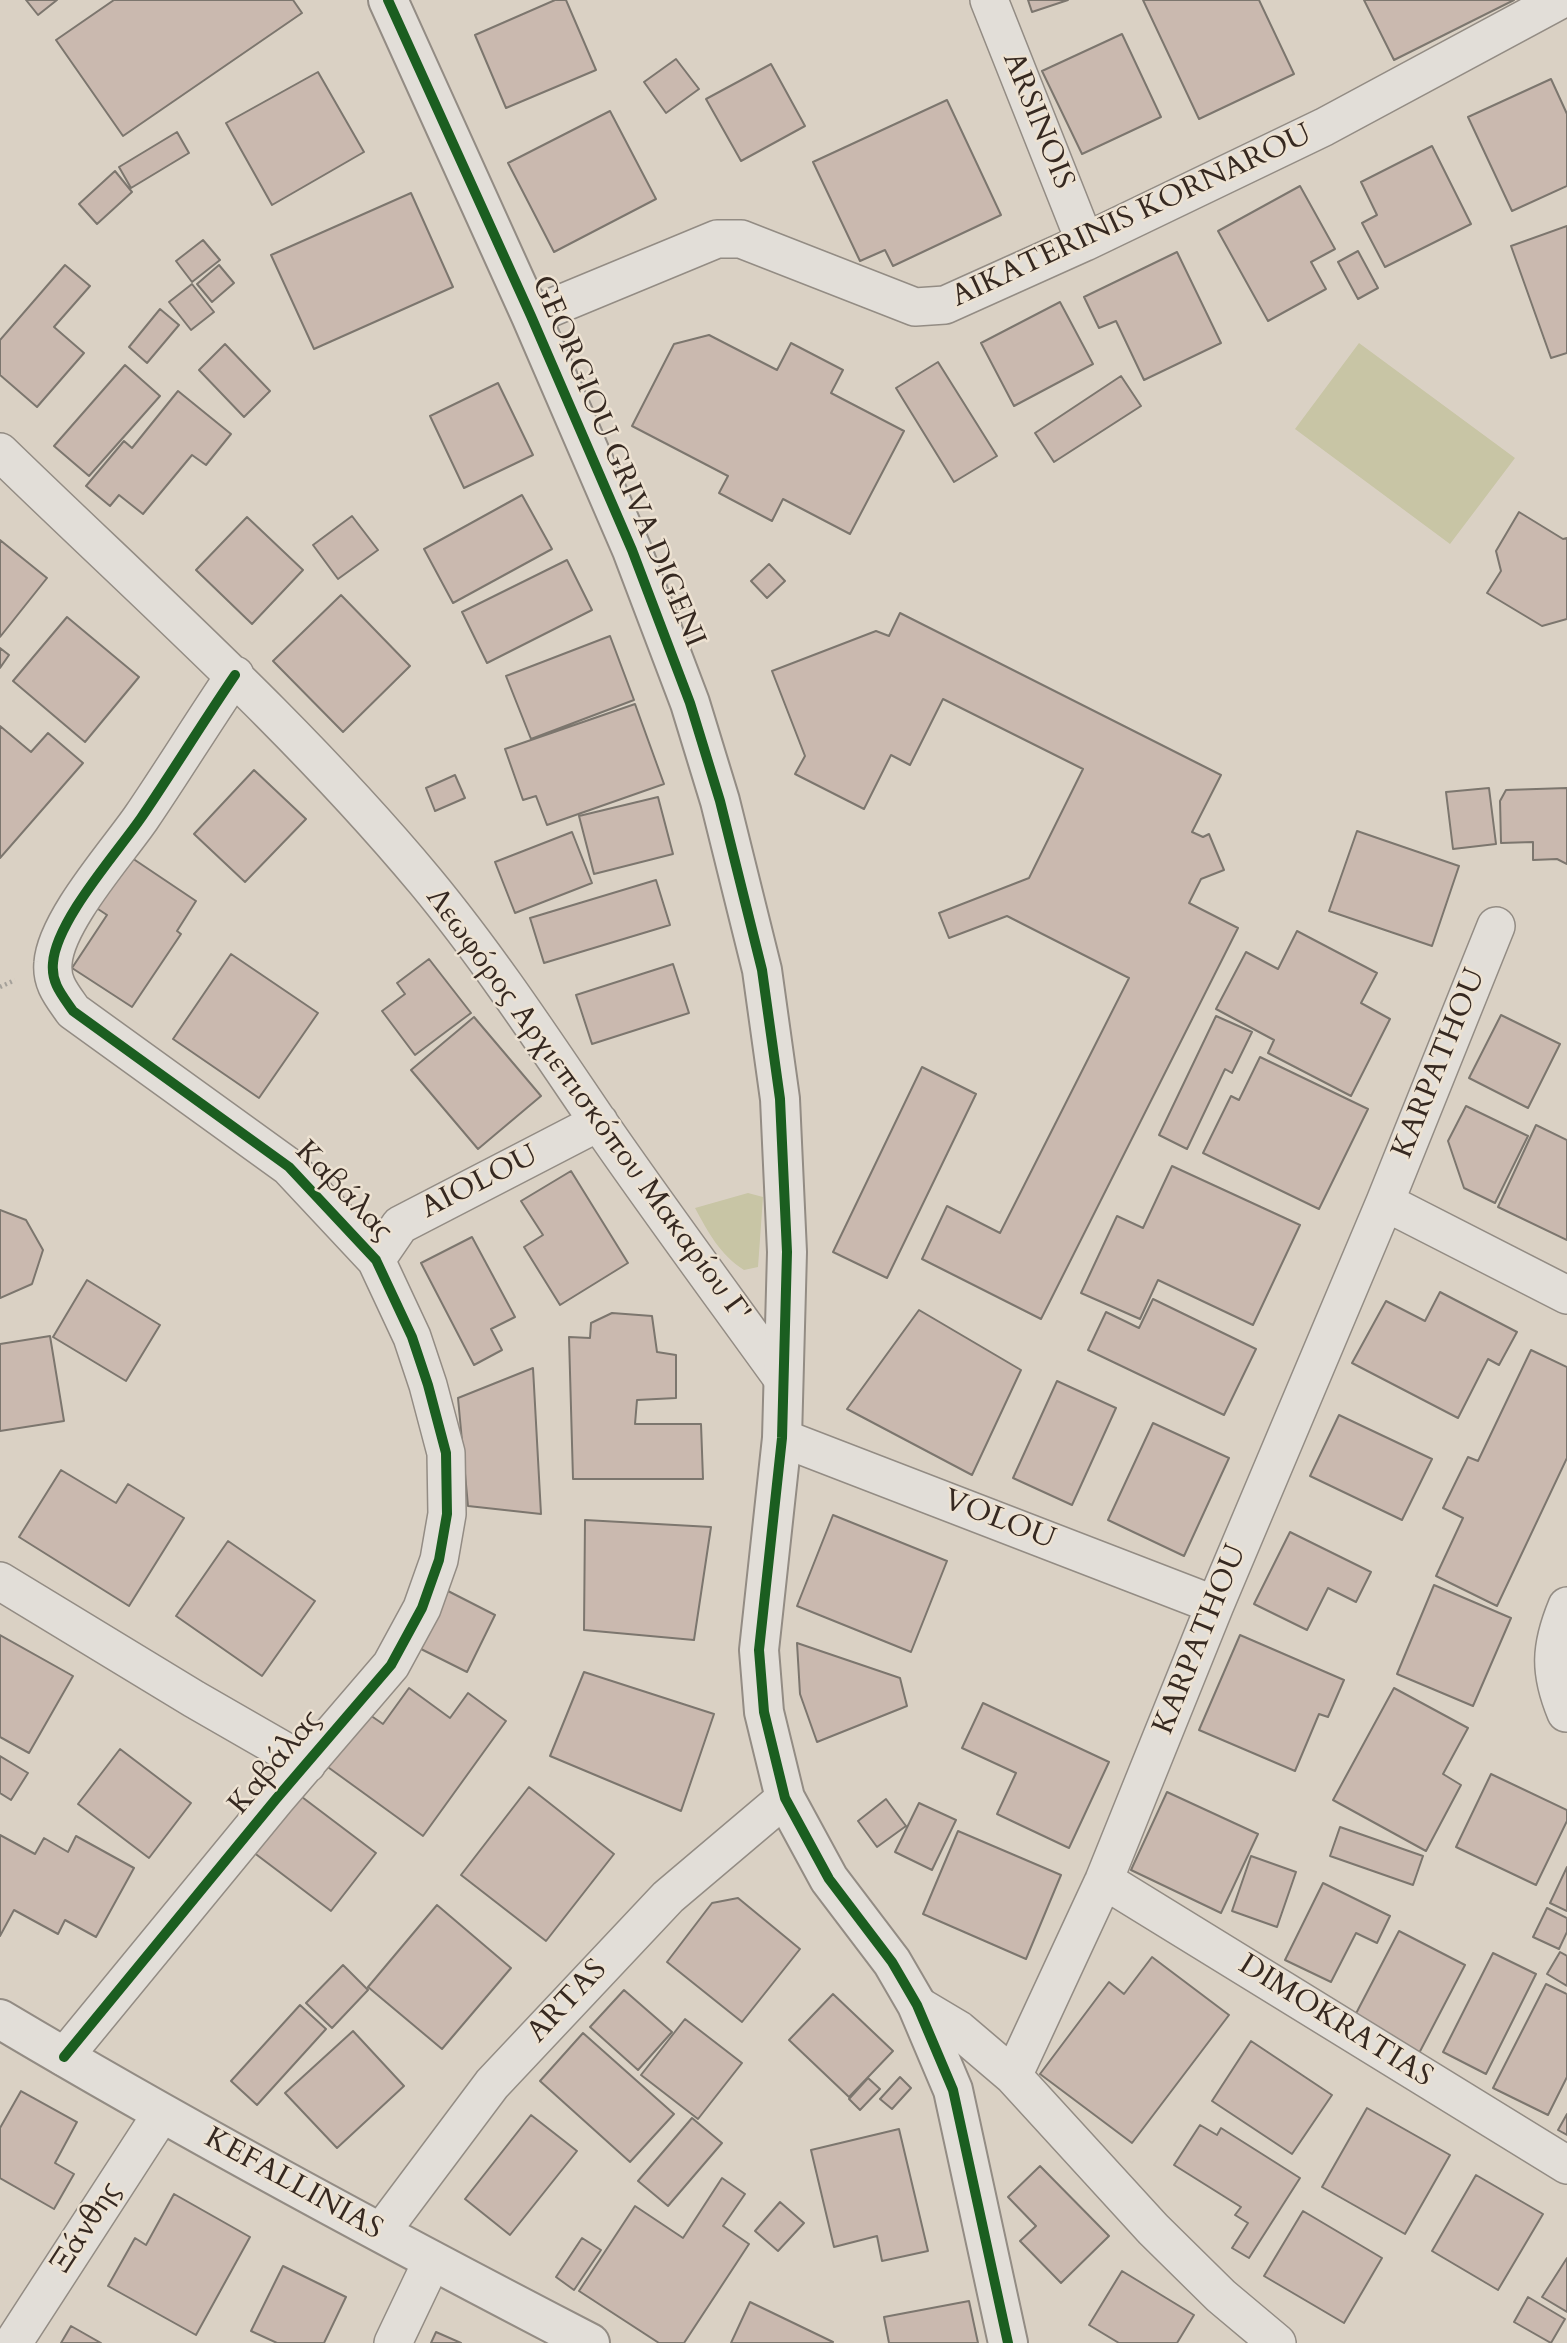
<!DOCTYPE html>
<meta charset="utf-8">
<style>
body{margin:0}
canvas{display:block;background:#dad1c4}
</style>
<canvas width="1567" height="2343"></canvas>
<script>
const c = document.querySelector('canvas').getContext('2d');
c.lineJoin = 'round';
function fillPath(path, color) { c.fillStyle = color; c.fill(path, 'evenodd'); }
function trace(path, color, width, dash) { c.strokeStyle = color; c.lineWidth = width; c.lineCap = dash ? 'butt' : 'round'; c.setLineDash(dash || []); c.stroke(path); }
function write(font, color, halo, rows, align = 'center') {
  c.font = font + ' Cardo,serif'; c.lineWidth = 5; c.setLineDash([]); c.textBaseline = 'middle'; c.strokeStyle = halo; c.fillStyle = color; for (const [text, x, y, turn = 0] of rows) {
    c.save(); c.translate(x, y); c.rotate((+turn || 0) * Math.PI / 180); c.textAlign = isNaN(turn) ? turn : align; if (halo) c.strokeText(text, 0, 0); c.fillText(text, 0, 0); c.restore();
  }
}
fillPath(new Path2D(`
 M1359,343L1515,458L1450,544L1295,429Z
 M748,1193L763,1197L758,1267L744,1270C720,1255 708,1232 695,1208Z`), '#c8c5a5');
const building = new Path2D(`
 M26,0H57L38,15Z
 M114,0H293L302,13L123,136L56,40Z
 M555,0H566L596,70L506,108L475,35Z
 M1028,0H1068L1032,12Z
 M1143,0H1259L1294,74L1199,119Z
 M1364,0H1514L1394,60Z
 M1122,34L1161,117L1082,154L1042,71Z
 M676,59L699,89L666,113L644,82Z
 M771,64L805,126L741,161L706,99Z
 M318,72L364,152L272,205L226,123Z
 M1551,79L1567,114V186L1512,211L1468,117Z
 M947,100L1001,215L893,266L885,250L860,261L813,162Z
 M610,111L656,199L554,252L508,163Z
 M177,132L189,153L131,188L119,167Z
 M1432,146L1471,224L1385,267L1362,223L1377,215L1361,182Z
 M115,171L132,192L97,224L79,204Z
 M1300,186L1335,249L1311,262L1326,289L1268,321L1218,231Z
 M411,193L453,287L314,349L271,255Z
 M1567,226V353L1551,358L1511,246Z
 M203,240L220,260L192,282L176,261Z
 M1358,251L1378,288L1358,299L1338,262Z
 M1177,252L1221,343L1144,380L1116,321L1099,328L1084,297Z
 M65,265L90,286L54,327L84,353L37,407L0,375V340Z
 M219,265L234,283L212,302L197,284Z
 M192,284L214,312L191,330L169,302Z
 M1060,302L1093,364L1014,406L981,343Z
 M160,309L179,325L147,363L129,347Z
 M709,335L777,370L791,343L843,370L831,393L904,431L850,534L783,499L772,521L719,493L728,476L632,426L674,344Z
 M225,344L270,391L244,417L199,370Z
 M938,362L997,456L954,482L896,388Z
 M125,365L160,396L89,476L54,446Z
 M1121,376L1141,406L1054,462L1035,433Z
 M498,383L533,455L464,488L430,416Z
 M178,391L231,434L206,465L192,455L143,514L119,495L110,506L86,486L124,441L132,448Z
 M522,495L552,549L453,603L424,549Z
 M1519,512L1563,539L1567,538V619L1542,626L1487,593L1501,571L1496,551Z
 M352,516L378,550L338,579L313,545Z
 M247,517L303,570L252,624L196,570Z
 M0,540L47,578L0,637Z
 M567,560L592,610L487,663L462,612Z
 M769,564L785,581L767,598L751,581Z
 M341,595L410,666L343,732L273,661Z
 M900,613L1221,775L1192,832L1203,837L1209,834L1224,870L1201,879L1189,903L1238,928L1041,1319L922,1259L947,1206L1000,1233L1129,978L1007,916L949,938L939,913L1029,878L1083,769L943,699L910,765L891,755L864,809L795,774L805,756L772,671L876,631L889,636Z
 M67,617L139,677L85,742L13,681Z
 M610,636L634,700L531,739L506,676Z
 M0,648L9,655L0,668Z
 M635,704L664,784L547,825L536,796L523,800L505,749Z
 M0,726L31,752L48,733L83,763L0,858Z
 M254,770L306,819L245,882L194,834Z
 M455,775L465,798L435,811L426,788Z
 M1489,788L1496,844L1453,849L1446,792Z
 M1567,788V864L1557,859L1533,860V842L1501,843L1500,801L1506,790Z
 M658,797L673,854L594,874L579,816Z
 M1357,831L1459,866L1432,946L1329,911Z
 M572,832L592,883L515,913L495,862Z
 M123,852L196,901L177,931L181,934L132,1007L72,968L107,915L89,903Z
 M656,880L670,925L544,963L530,918Z
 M1297,931L1377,973L1361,1003L1390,1019L1351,1096L1268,1053L1274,1040L1216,1009L1246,952L1278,969Z
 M231,954L318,1013L259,1098L173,1039Z
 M429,959L471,1013L415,1055L382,1011L405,994L397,983Z
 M673,964L689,1013L592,1044L576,995Z
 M1501,1015L1560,1044L1528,1108L1469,1078Z
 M1216,1016L1252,1032L1232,1073L1225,1069L1187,1149L1159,1135Z
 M474,1017L541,1096L478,1149L411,1070Z
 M1260,1057L1368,1109L1319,1209L1203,1153L1231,1096L1239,1100Z
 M922,1067L976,1094L887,1278L833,1252Z
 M1466,1106L1528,1136L1495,1203L1464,1188L1448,1141Z
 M1536,1125L1567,1140V1240L1498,1207Z
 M1172,1166L1300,1225L1253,1325L1158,1280L1140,1319L1081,1293L1117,1216L1143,1228Z
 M571,1171L628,1263L560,1305L524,1247L543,1235L521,1201Z
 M0,1210L26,1220L43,1250L32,1284L0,1298Z
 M472,1237L515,1317L491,1329L502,1350L474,1365L421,1263Z
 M87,1280L160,1325L126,1381L53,1337Z
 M1440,1292L1517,1332L1499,1365L1488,1359L1458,1418L1352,1363L1386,1301L1425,1321Z
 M1153,1299L1256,1349L1224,1415L1088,1350L1106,1312L1139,1328Z
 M919,1310L1021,1370L972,1475L847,1409Z
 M612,1313L652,1316L657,1352L676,1355V1398L637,1400L635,1424H701L703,1479H573L569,1337L590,1338L591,1323Z
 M50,1336L64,1421L0,1431V1344Z
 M1531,1350L1567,1367V1458L1497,1606L1436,1576L1463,1518L1443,1508L1468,1457L1478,1461Z
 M533,1368L541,1514L468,1506L458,1398Z
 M1057,1381L1116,1408L1072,1505L1013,1478Z
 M1339,1415L1432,1459L1402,1520L1310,1476Z
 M1153,1423L1229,1458L1184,1556L1108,1520Z
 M61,1470L116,1503L128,1484L184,1518L129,1606L19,1537Z
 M833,1515L947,1561L911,1652L797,1606Z
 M585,1520L711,1527L694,1640L584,1630Z
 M1290,1532L1371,1572L1356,1602L1328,1588L1307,1630L1254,1604Z
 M228,1541L315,1601L262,1676L176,1616Z
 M1434,1585L1511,1618L1473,1706L1397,1674Z
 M448,1591L495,1615L467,1672L419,1648Z
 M0,1635L73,1676L29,1753L0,1737Z
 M1240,1635L1344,1680L1328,1717L1319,1714L1295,1771L1199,1730Z
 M797,1643L900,1678L907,1706L817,1742L800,1694Z
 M584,1672L714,1714L681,1811L550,1756Z
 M409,1688L450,1718L468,1693L506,1721L423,1836L325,1765L364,1711L383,1724Z
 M1394,1688L1468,1728L1443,1774L1461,1785L1426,1851L1333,1800Z
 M983,1703L1109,1762L1069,1848L997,1814L1016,1773L962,1748Z
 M120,1749L191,1803L149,1858L78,1804Z
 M0,1756L28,1773L11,1800L0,1793Z
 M1491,1774L1567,1810V1821L1536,1885L1456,1847Z
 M529,1787L614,1854L546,1941L461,1875Z
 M1167,1792L1258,1834L1221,1913L1131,1870Z
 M298,1794L376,1853L331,1911L253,1852Z
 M886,1799L906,1826L877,1847L858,1821Z
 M919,1803L956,1820L932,1870L895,1852Z
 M1340,1827L1423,1856L1413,1885L1330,1856Z
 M958,1831L1061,1875L1026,1959L923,1914Z
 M0,1835L35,1854L44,1838L68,1852L76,1836L134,1868L96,1937L65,1920L58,1934L14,1910L0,1936Z
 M1251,1856L1296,1872L1277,1927L1232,1911Z
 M1567,1867V1911L1550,1903Z
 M1323,1883L1390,1916L1377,1943L1356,1933L1331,1982L1285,1960Z
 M738,1898L800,1949L742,2022L667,1962L712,1903Z
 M437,1905L511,1968L442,2049L368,1987Z
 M1547,1908L1567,1918V1932L1559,1949L1533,1937Z
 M1399,1931L1465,1965L1416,2059L1350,2025Z
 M1560,1952L1567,1956V1986L1547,1974Z
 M1493,1953L1536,1974L1486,2074L1443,2052Z
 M1152,1957L1229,2015L1132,2143L1040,2074L1109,1982L1124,1994Z
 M343,1965L368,1990L332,2028L306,2003Z
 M1546,1984L1567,1994V2077L1548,2115L1493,2088Z
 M624,1990L672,2032L638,2070L590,2027Z
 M833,1994L893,2051L849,2097L789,2040Z
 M300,2005L326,2029L257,2105L231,2081Z
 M685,2019L742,2063L698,2119L641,2075Z
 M353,2031L404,2086L337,2148L285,2093Z
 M583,2033L674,2114L630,2162L540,2081Z
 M1251,2041L1332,2095L1292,2154L1212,2101Z
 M900,2077L911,2088L892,2109L880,2099Z
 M868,2078L880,2089L860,2110L849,2099Z
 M21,2091L77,2122L55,2163L74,2174L54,2209L0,2178V2128Z
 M1367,2108L1450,2155L1405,2234L1322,2187Z
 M1567,2114V2135L1558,2130Z
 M531,2115L577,2151L510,2235L465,2199Z
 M692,2118L722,2143L668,2206L638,2181Z
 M1200,2125L1217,2135L1221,2128L1300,2178L1249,2258L1232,2248L1248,2223L1235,2215L1241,2207L1174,2165Z
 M899,2129L928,2251L882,2261L877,2236L834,2247L811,2150Z
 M1040,2166L1109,2236L1061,2283L1020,2241L1036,2226L1008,2197Z
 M1476,2175L1543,2214L1498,2290L1432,2251Z
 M722,2178L745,2194L723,2226L749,2244L684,2343H659L579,2291L635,2206L683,2238Z
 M174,2194L250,2237L196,2335L108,2286L135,2238L146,2245Z
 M780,2202L804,2223L778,2251L755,2231Z
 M1303,2211L1382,2258L1344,2323L1264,2276Z
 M582,2238L601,2250L574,2290L556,2277Z
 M1567,2258V2312L1542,2297Z
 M283,2266L346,2297L324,2343H277L251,2331Z
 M1122,2271L1194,2315L1177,2343H1119L1089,2325Z
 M1528,2297L1565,2319L1551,2343L1514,2322Z
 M969,2301L978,2343H889L884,2317Z
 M750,2302L833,2342L832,2343H731Z
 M71,2326L101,2343H61Z
 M436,2332L461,2343H431Z`);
fillPath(building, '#cab9af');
trace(building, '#7c766e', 2);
const minor = new Path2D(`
 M989,0L1085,242
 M531,316L717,239H741L915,307L945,305L1085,242L1324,127L1560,0
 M0,452C145,593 296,726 426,882C488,957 542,1039 597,1120C657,1207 720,1292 782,1378
 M1385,1202L1567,1295
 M376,1260L400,1225L599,1122
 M782,1438L1215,1605
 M0,1581L194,1699L307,1764
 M1566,1713C1549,1672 1550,1647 1567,1606
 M1104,1880L1567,2165
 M917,2005L959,2030L1013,2076L1153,2229L1221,2296L1277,2343
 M64,2057L276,1799L391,1665L422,1608L439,1560L447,1514L446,1453L428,1385L412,1337L376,1260L289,1167L73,1011C62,995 51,983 53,963C56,921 116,854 141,818C173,771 203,722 235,675
 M1013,2076L1104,1880L1215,1605L1385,1202L1496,926
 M381,2232L492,2084L668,1897L785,1798
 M13,2343L162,2113
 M393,2343L432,2261`);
const tertiary = new Path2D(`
 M388,0L531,316L632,550L690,703L720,801L762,970L780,1099L787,1252L782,1438L759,1650L764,1712L785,1798L829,1879L892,1962L917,2005L953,2090L1008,2343
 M0,2019C193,2134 391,2240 590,2343`);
trace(minor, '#938c84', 40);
trace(tertiary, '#938c84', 42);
trace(new Path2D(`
 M0,987L15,980`), '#a5a19a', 4.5, [2, 3.5]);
trace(minor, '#e2ded8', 37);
trace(tertiary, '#e2ded8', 38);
trace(new Path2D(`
 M388,0L531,316L632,550L690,703L720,801L762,970L780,1099L787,1252L782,1438L759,1650L764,1712L785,1798L829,1879L892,1962L917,2005L953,2090L1008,2343
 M64,2057L276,1799L391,1665L422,1608L439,1560L447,1514L446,1453L428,1385L412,1337L376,1260L289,1167L73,1011C62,995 51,983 53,963C56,921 116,854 141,818C173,771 203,722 235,675`), '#1b5e20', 10);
write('30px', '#362921', '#ede2d2', [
 ["ARSINOIS",1037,121,68],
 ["AIKATERINIS KORNAROU",1132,217,-25],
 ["GEORGIOU GRIVA DIGENI",617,462,67],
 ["KARPATHOU",1440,1064,-68],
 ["Λεωφόρος Αρχιεπισκόπου Μακαρίου Γ'",587,1106,54],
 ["AIOLOU",480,1183,-27],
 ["Καβάλας",343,1192,46],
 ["VOLOU",999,1521,21],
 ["KARPATHOU",1201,1640,-68],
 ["Καβάλας",276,1763,-50],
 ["ARTAS",568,2002,-47],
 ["DIMOKRATIAS",1335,2022,32],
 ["KEFALLINIAS",293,2185,29],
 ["Ξάνθης",87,2228,-57]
]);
</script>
